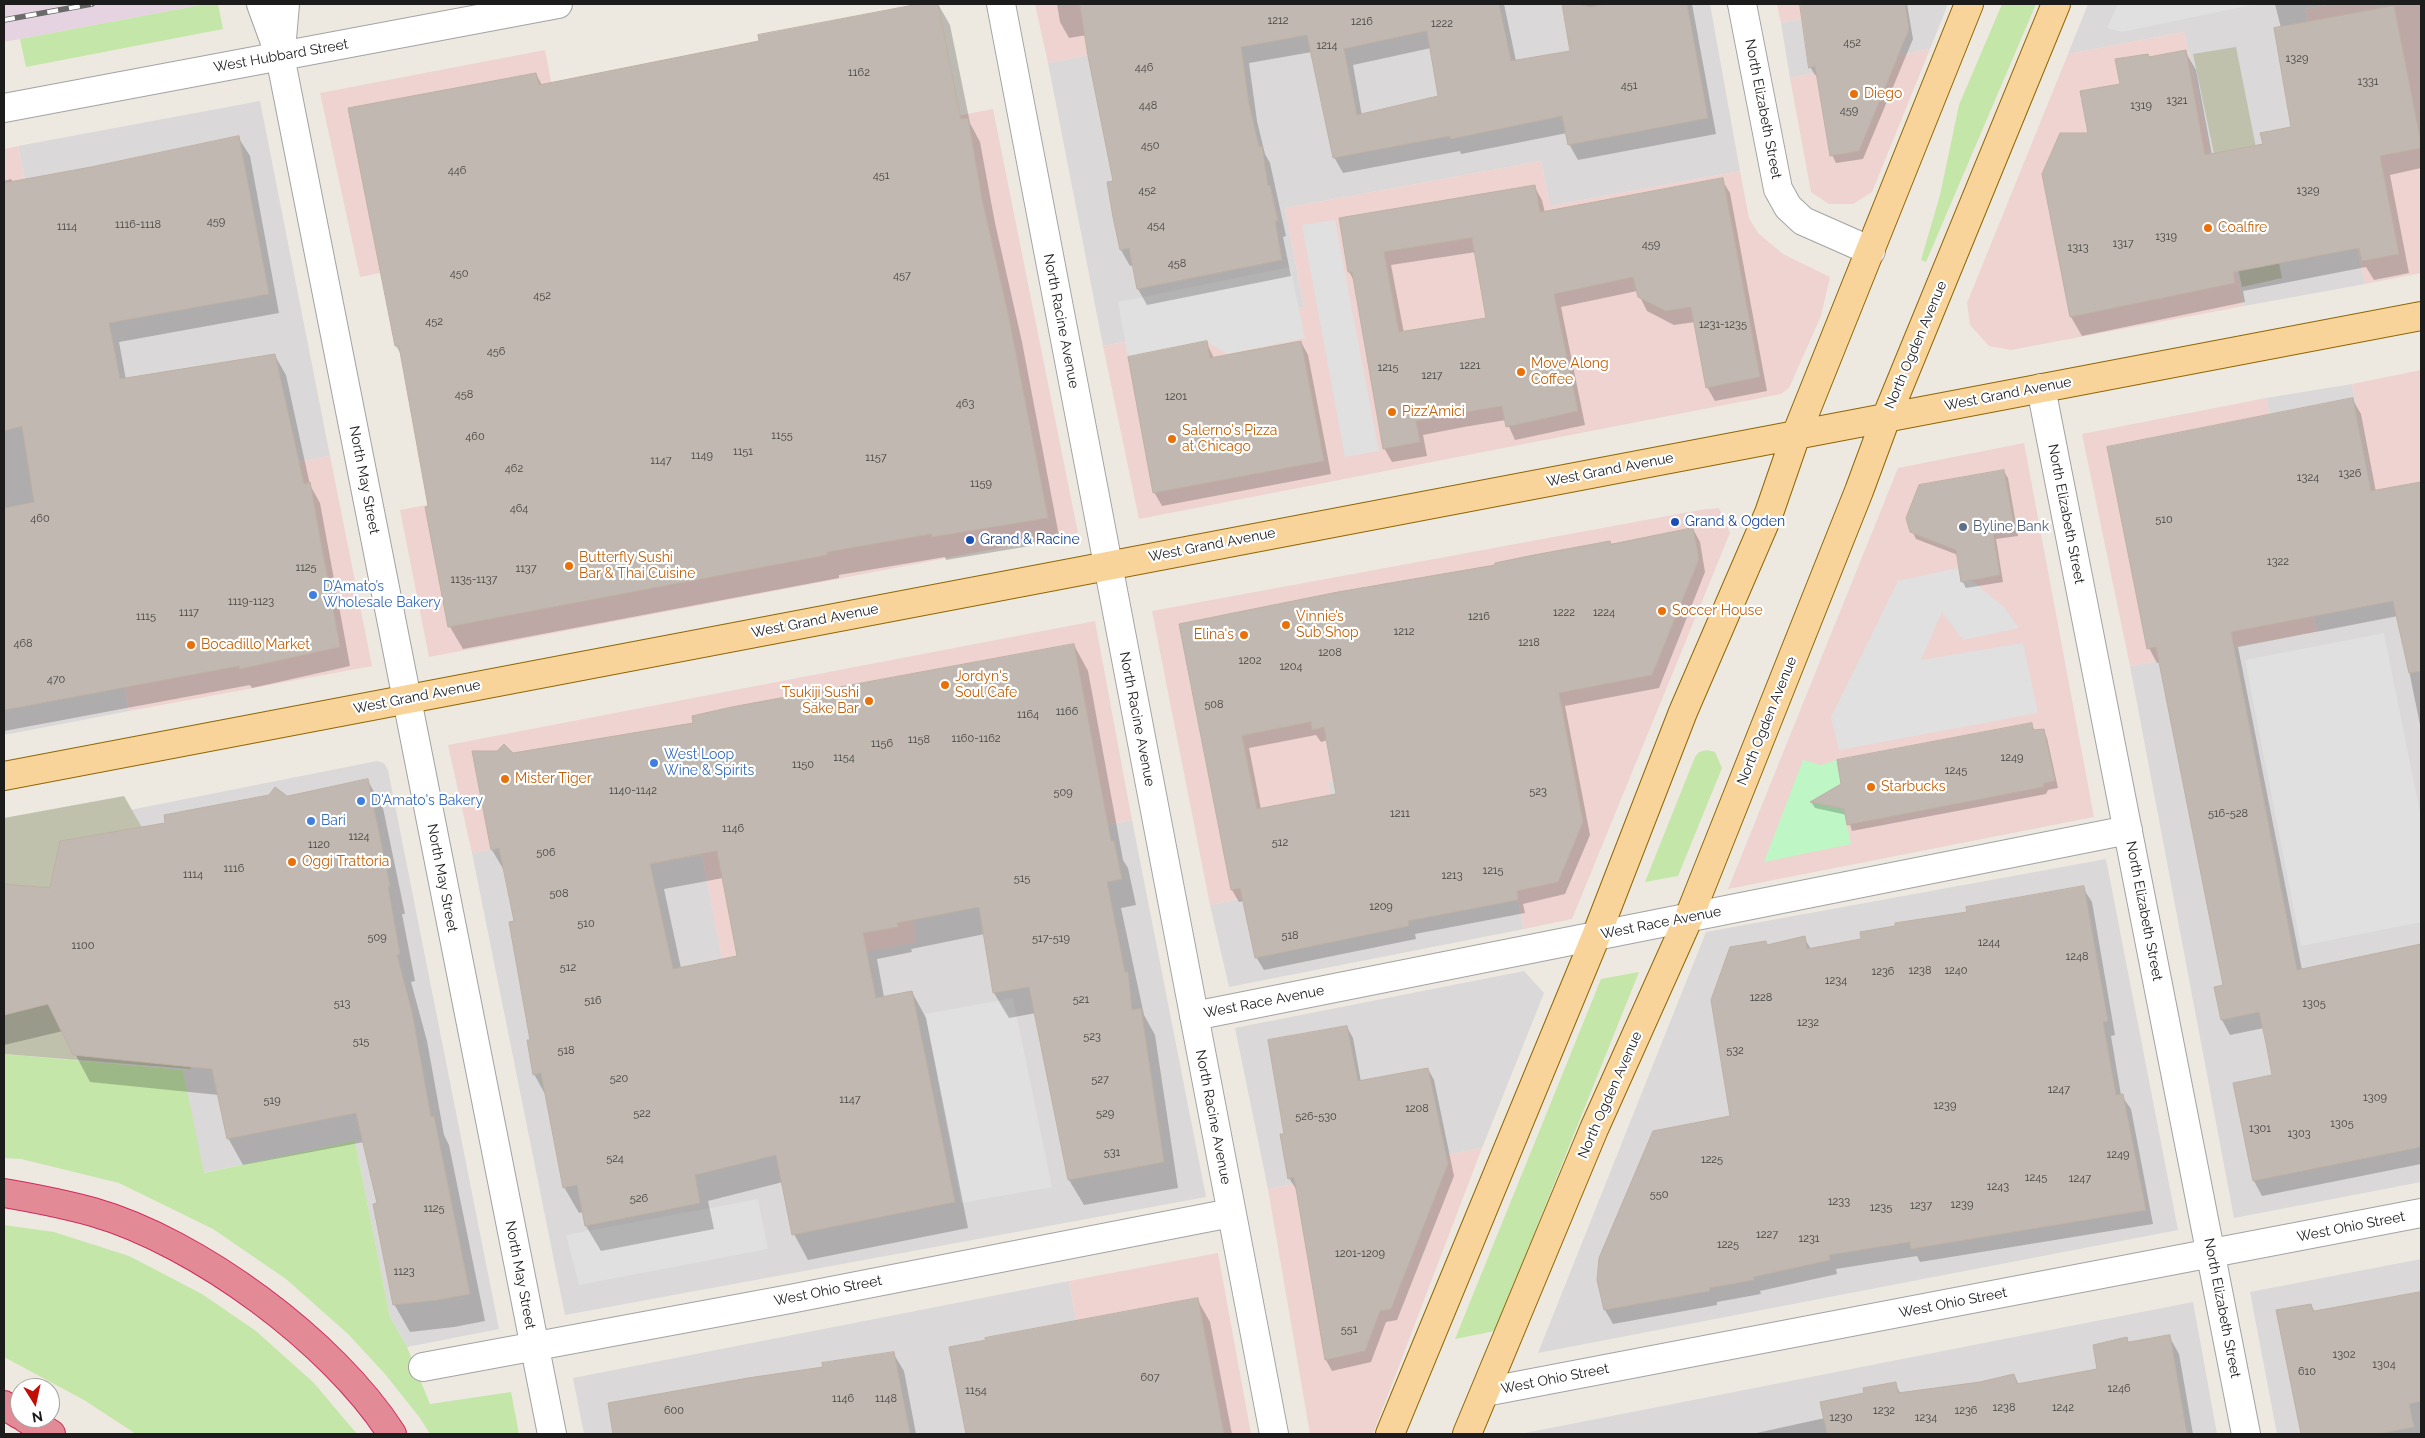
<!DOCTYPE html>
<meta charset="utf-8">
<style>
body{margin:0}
#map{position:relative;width:2425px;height:1438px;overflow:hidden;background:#ede9e1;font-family:Raleway,sans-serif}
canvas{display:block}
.frame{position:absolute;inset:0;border:5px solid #1c1c1c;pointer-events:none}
.north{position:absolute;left:10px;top:1378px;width:50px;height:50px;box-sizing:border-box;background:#fff;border:1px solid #a4a4a4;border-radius:50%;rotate:170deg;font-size:14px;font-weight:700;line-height:20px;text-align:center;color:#1c1c1c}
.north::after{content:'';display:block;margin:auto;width:18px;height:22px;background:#c10e06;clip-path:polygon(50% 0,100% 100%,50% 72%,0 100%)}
</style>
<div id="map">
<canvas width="2425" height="1438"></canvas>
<div class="frame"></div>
<div class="north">N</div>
</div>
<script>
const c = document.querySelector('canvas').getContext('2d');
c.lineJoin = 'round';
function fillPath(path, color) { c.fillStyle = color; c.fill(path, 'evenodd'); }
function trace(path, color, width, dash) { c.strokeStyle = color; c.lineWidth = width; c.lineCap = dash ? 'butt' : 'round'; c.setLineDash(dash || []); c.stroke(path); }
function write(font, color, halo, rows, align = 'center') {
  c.font = font + ' Raleway,sans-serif'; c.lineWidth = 4.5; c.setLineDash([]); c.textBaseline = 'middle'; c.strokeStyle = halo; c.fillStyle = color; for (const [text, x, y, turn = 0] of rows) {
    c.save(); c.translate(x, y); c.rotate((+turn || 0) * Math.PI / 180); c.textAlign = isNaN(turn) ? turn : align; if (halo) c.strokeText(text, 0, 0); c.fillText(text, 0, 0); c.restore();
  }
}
fillPath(new Path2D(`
 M1244,4H1710L1740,171L1550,206L1541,161L1285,208L1304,307L1103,346L1048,63L1248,23Z
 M1874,4H1948L1930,49L1790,78L1781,23Z
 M2088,4H2332L2305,9L2365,284L2244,306L2184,32L2068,54Z
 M260,101L330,456L88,501L129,711L4,735V212L30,206L18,146Z
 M2352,384L2398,617L2421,612V1182L2234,1218L2130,666L2317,632L2266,398Z
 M1488,750L1524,929L1229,987L1210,905L1346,878L1328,782Z
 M377,761L384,763L388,770L499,1329L407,1347L390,1317L355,1141L203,1173L183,1070L4,1054V835Z
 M1132,820L1206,1197L565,1315L472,853L594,830L602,873L702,855L726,979L903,864Z
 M2106,859L2178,1230L1538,1353L1706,932Z
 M1524,971L1544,993L1482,1148L1268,1189L1235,1028Z
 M2421,1259V1434H2277L2250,1292Z
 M1069,1281L1097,1434H584L573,1378Z
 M2193,1302L2217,1434H1520Z`), '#dad8d8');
fillPath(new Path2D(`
 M1035,4H1244L1248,24L1048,63Z
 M1777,4H1874L1781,23Z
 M2332,4H2421V273L2365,284L2305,9Z
 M2184,32L2244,306L2011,350L1989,346L1970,325L1967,303L2068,54Z
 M1930,49L1872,192L1853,204H1829L1811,192L1790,78Z
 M545,50L580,233L360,277L320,93Z
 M993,109L1078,533L429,657L400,510L626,467L765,153Z
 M18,146L30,207L4,212V149Z
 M1541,161L1550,206L1740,171L1749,218L1758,233L1783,254L1830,277L1821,316L1789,388L1781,394L1139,519L1103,346L1304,307L1285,208Z
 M2421,370V612L2398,617L2352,384Z
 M2266,398L2317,632L2130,666L2082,434Z
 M2024,443L2094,817L1728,889L1898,468Z
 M330,456L372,666L129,711L88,501Z
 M1719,508L1730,533L1572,919L1524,929L1488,750L1328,782L1347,878L1210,905L1152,611L1700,510Z
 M1095,621L1132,820L903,864L917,942L726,979L702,855L602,874L594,830L472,853L448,745Z
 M1482,1148L1373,1434H1310L1268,1189Z
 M1218,1253L1251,1434H1097L1069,1281Z`), '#eed3d0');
fillPath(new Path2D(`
 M4,4H206L4,42Z`), '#e6d3e2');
fillPath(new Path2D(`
 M2236,47L2282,278L2242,287L2193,54Z
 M124,796L144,831L191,1069L4,1054V818Z`), '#c0c1ad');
fillPath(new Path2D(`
 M206,4H218L223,29L26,67L20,39Z
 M2002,4H2036L1926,262L1921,260L1940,195L1959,105Z
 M1707,750L1715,752L1722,768L1678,876L1645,882L1695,757L1699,752Z
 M1639,972L1495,1331L1455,1339L1601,979Z
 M4,1054L183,1070L204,1173L355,1141L390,1317L407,1347L430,1404L511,1392L519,1434H430L420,1418L385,1374L348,1334L286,1279L213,1229L119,1183L21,1159L4,1158Z
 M4,1225L54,1232L129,1256L202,1294L256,1331L314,1383L357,1434H136L84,1400L4,1357Z`), '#c4e6a8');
fillPath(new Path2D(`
 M1803,760L1821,765L1837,760L1841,784L1832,789L1829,799L1834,807L1844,809L1851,844L1764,862Z`), '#bef7c5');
fillPath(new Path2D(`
 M2118,4H2256L2122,32L2107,28Z
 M1335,220L1379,451L1345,457L1302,225Z
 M1290,267L1305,338L1227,354L1206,341L1128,357L1118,302Z
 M1957,568L2005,608L2019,628L1963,640L1942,612L1921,660L2023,643L2038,713L1839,750L1831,717L1898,581Z
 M2384,633L2421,817V922L2301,946L2245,660Z
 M1013,998L1052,1187L961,1203L925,1014Z
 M758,1199L768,1249L579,1285L566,1235Z`), '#e0e0e0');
fillPath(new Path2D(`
 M926,4H938L950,25L970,123L980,142L995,223L1022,342L1060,541L946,560L945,557L839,575V578L463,649L450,627L402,356L396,346L536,74L542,85L761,42L760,36Z
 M1057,4H1504L1516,61L1572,52L1564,4H1692L1716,134L1578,160L1569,144L1567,133L1461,154L1460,151L1343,173L1334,157L1312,52L1249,63L1257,121L1265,154L1270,163L1286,236L1283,237L1291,276L1147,305L1138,289L1134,265L1130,266L1121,250L1108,183L1114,182L1087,35L1069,38L1060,22ZM1431,48L1439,97L1362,116L1353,65Z
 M1801,4H1907L1913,39L1863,159L1836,163L1832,155L1817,75H1815L1810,67Z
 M2275,4H2421V168L2390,175L2409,273L2374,280L2366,267L2243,291L2245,302L2082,336L2071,317L2090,134L2121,85L2149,58L2185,51L2196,70L2212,155L2264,145L2293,128L2281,28Z
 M238,137L250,156L279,313L119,342L126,380L275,356L286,375L310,485L320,503L350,666L252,688L250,685L4,731V181L11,179L13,182L92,168Z
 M1722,180L1730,193L1767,391L1715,401L1707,387L1695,322L1674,325L1647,311L1637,291L1561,307L1585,425L1515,440L1506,420L1464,427L1423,435L1427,456L1392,462L1384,448L1355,282L1349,272L1341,219L1534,186L1542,200L1545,213ZM1476,252L1488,320L1404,333L1391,265Z
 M1206,342L1214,358L1301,342L1308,355L1331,474L1162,506L1154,492Z
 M2353,400L2361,414L2376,492L2421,483V730L2398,616L2238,647L2302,970L2421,944V1164L2262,1196L2254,1181L2273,1076L2264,1028L2230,1035L2222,1020L2216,988L2224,986L2161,662L2157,663L2149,648Z
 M2004,472L2008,478L2018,536L1996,539L2003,582L1966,588L1962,581L1958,555L1916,539L1912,531Z
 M1693,529L1700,542L1705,572L1659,688L1565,706L1590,835L1565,894L1523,904L1525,913L1415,934L1416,939L1264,970L1256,957L1244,901L1239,902L1232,890L1181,625ZM1316,735L1321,742L1328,740L1337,795L1261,809L1249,748Z
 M1074,645L1088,671L1123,860L1128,868L1136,905L1121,908L1144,1015L1155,1035L1178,1188L1084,1205L1069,1180L1036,1013L1009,1018L994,993L985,934L911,949L912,952L877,959L884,997L912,992L926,1018L968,1228L808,1260L794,1234L783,1182L708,1201L714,1229L601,1251L586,1226L583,1212L579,1213L564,1187L546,1096L534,1074L532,1041L515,922L505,872L492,850L474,752L513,754L695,724ZM723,878L738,957L681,968L664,889Z
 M2031,724L2035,731H2043L2047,738L2058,788L2048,790L2046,794L1852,831L1847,815L1815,808L1811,802Z
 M368,781L383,808L405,914H402L415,981L411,982L427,1041L444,1135L449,1145L485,1321L454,1327L410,1332L394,1304L378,1204L364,1142L243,1165L228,1138L219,1095L90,1082L63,1031L4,1045V885L51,890L167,824Z
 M2083,888L2092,902L2115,1035L2111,1036L2121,1095L2131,1109L2153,1224L1920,1262L1917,1256L1836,1269L1837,1274L1760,1291L1761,1294L1717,1302V1305L1613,1324L1605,1310L1731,1117L1767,946L1804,938L1811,949L1862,940L1968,913Z
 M1347,1027L1353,1038L1361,1082L1428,1069L1434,1080L1454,1176L1397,1320L1386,1322L1371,1362L1332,1371L1326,1360L1298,1189H1296L1289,1178L1286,1135Z
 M2421,1292V1434H2302L2278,1311L2311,1306L2315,1312Z
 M1197,1299L1210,1322L1232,1434H967L951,1348Z
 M2169,1336L2179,1354L2193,1434H1752L1825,1418L1866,1394L1895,1384L1901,1394L1980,1384L2014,1375L2019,1385L2099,1370L2126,1339L2129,1343Z
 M893,1353L904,1371L916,1434H613L609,1404L825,1368Z`), '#0003');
const building = new Path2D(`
 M919,4H938L961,119L968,118L982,199L1009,318L1048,518L932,537L931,534L827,552V555L448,627L425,507L428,506L399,346H395L348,108L536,73L539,85L759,41L758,35Z
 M1080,4H1499L1511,61L1570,51L1562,4H1578L1590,7L1606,4H1687L1708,118L1568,145L1562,116L1451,139L1450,136L1333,158L1307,35L1241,47L1249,104L1259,147L1262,146L1268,186L1270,185L1278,221H1275L1282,260L1137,289L1129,248L1120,250L1113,217L1107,182L1113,181L1088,56ZM1427,31L1438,96L1357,115L1344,49Z
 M1800,4H1905L1909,29L1859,151L1830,156L1815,66L1809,68Z
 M2394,6L2421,143V148L2380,156L2399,254L2362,261L2359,248L2233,272L2235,283L2070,317L2042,174L2060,133H2088L2080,91L2120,84L2115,59L2148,54L2149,57L2186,50L2205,155L2263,144L2260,133L2291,127L2274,28Z
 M239,136L269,294L109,323L120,379L275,354L304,484L310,482L340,647L240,669L239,666L4,710V508L34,502L22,426L4,431V183L91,167Z
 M1723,178L1760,377L1706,388L1691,307L1666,311L1638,297L1633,277L1554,294L1578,411L1506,427L1502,406L1456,414L1416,421L1420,442L1383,449L1352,272H1348L1339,218L1535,185L1540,212ZM1472,238L1486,318L1399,332L1384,252Z
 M1207,341L1210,358L1301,341L1324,461L1153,493L1128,357Z
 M2353,398L2371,491L2421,482V671L2409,673L2393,601L2231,632L2297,970L2421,944V1147L2253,1181L2233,1083L2272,1075L2266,1043L2259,1012L2221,1020L2214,987L2223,985L2156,647L2147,649L2107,447Z
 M2004,470L2015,530L1993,533L2000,575L1961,582L1956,550L1910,532L1906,518L1919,485Z
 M1693,528L1699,559L1652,675L1559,693L1583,822L1558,882L1517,891L1518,900L1408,921L1409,926L1255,958L1240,888L1231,890L1179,624L1338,592L1495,565V563L1534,555L1610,541L1611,544ZM1311,722L1312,730L1324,727L1336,794L1257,809L1242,736Z
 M1074,644L1111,841H1114L1122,879L1107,882L1125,972H1128L1132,1010L1141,1008L1164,1162L1068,1180L1029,987L993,993L979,907L897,923L898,927L863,933L876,998L912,991L955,1202L792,1235L776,1155L695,1175L700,1203L585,1226L577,1185L563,1188L541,1073L533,1075L527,1040H530L509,922L514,921L499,848L491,850L472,751H497L504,744L513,753L693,723L692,716L732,707ZM717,851L737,956L673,969L650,864Z
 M2032,723L2033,730L2044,729L2055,781L2044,783L2043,787L1847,825L1844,809L1810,802L1841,784L1837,760Z
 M368,779L390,886L388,887L400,954L397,955L412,1012L431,1117L434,1116L470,1294L438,1300L393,1305L373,1204L377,1203L356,1113L227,1139L212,1069L73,1055L48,1004L4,1015V884L50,888L60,841L165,823L164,815L269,795L275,787L287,796Z
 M2084,886L2108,1021L2103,1022L2116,1095L2123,1094L2146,1210L1911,1249L1910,1242L1829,1255L1830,1260L1753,1277L1754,1280L1709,1288L1710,1291L1604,1310L1597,1280L1599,1258L1653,1131L1730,1116L1711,1000L1730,947L1766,941L1767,945L1805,936L1807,949L1861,939L1860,932L1895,926V923L1967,912L1966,907Z
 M1347,1026L1358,1081L1428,1068L1448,1164L1391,1309L1380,1311L1365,1351L1325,1360L1294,1177L1288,1179L1280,1134H1284L1268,1040Z
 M2421,1292V1401L2409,1404L2414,1427L2377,1434H2301L2276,1310L2311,1304L2313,1311Z
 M1198,1298L1224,1434H966L949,1347L986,1340L985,1338Z
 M2170,1335L2187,1434H1827L1820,1402L1864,1393L1863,1388L1896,1382L1898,1393L1980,1382L2014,1374L2017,1384L2097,1369L2093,1345L2127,1337L2128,1342Z
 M894,1352L910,1434H613L608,1403L748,1378L823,1367L822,1363Z`);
fillPath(building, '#c1b9b1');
trace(building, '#beb1a4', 1);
const minor = new Path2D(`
 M261,4L280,56L552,1434
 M1001,4L1274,1434
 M1742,4L1778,189L1788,207L1803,221L1871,251
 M281,50L285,4
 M4,108L558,4
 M2041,388L2246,1434
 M1194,1016L2128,830
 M423,1367L790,1299L1231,1213
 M1485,1392L2421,1213`);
const major = new Path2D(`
 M4,776L2421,316
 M1390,1434L1596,936L1683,712L1769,513L1796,435L1969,4
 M1467,1434L1594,1129L1689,917L1859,491L1886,418L2056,4`);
const highway = new Path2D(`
 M4,1193C33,1198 64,1204 93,1212C198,1242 333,1342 392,1434
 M4,1405L20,1415
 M25,1418L51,1434`);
trace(minor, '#a3a3a3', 30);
trace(major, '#8f6704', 30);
trace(highway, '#d1285b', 30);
trace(minor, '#fff', 28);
trace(major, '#f9d49a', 28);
trace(highway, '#e38a97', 28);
const rail = new Path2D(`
 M4,20L92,4`);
trace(rail, '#6a6a6a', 5.5);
trace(rail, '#fff', 4, [11]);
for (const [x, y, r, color] of [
 [1854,94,5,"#e8710a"],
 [2208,228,5,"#e8710a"],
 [1521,372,5,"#e8710a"],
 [1392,412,5,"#e8710a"],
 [1172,439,5,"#e8710a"],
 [1675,522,5,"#1a4fb4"],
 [1963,527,5,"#5c6f8a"],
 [970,540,5,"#1a4fb4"],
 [569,566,5,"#e8710a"],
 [313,595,5,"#3f7fe0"],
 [1662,611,5,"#e8710a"],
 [1286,625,5,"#e8710a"],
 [1244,635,5,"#e8710a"],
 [191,645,5,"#e8710a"],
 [945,685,5,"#e8710a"],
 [869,701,5,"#e8710a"],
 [654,763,5,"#3f7fe0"],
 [505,779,5,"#e8710a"],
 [1871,787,5,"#e8710a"],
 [361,801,5,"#3f7fe0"],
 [311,821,5,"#3f7fe0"],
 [292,862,5,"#e8710a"]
]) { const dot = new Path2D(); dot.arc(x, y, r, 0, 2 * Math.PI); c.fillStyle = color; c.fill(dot); trace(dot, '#fff', 2); }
write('11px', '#454341', null, [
 ["1212",1278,21],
 ["1216",1362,22],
 ["1222",1442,24],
 ["452",1852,43],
 ["1214",1327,46],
 ["1329",2297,59],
 ["446",1144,68],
 ["1162",859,73],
 ["1331",2368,82],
 ["451",1629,86],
 ["1321",2177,101],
 ["448",1148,106],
 ["1319",2141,106],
 ["459",1849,111],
 ["450",1150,146],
 ["446",457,171],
 ["451",881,176],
 ["452",1147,191],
 ["1329",2308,191],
 ["459",216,222],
 ["1116-1118",138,225],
 ["454",1156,226],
 ["1114",67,227],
 ["1319",2166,237],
 ["1317",2123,244],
 ["459",1651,245],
 ["1313",2078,248],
 ["458",1177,264],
 ["450",459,274],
 ["457",902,276],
 ["452",542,296],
 ["452",434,322],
 ["1231-1235",1723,325],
 ["456",496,352],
 ["1221",1470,366],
 ["1215",1388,368],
 ["1217",1432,376],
 ["458",464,395],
 ["1201",1176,397],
 ["463",965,404],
 ["1155",782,436],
 ["460",475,437],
 ["1151",743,452],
 ["1149",702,456],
 ["1157",876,458],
 ["1147",661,461],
 ["462",514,469],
 ["1326",2350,474],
 ["1324",2308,478],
 ["1159",981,484],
 ["464",519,509],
 ["460",40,519],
 ["510",2164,520],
 ["1322",2278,562],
 ["1125",306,568],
 ["1137",526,569],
 ["1135-1137",474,580],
 ["1119-1123",251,602],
 ["1117",189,613],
 ["1222",1564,613],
 ["1224",1604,613],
 ["1115",146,617],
 ["1216",1479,617],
 ["1212",1404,632],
 ["1218",1529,643],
 ["468",23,644],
 ["1208",1330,653],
 ["1202",1250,661],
 ["1204",1291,667],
 ["470",56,680],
 ["508",1214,705],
 ["1166",1067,712],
 ["1164",1028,715],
 ["1160-1162",976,739],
 ["1158",919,740],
 ["1156",882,744],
 ["1154",844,758],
 ["1249",2012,758],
 ["1150",803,765],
 ["1245",1956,771],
 ["1140-1142",633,791],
 ["523",1538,792],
 ["509",1063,793],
 ["1211",1400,814],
 ["516-528",2228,814],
 ["1146",733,829],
 ["1124",359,837],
 ["512",1280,843],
 ["1120",319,845],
 ["506",546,853],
 ["1116",234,869],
 ["1215",1493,871],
 ["1114",193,875],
 ["1213",1452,876],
 ["515",1022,879],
 ["508",559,894],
 ["1209",1381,907],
 ["510",586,924],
 ["518",1290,936],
 ["509",377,938],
 ["517-519",1051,939],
 ["1244",1989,943],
 ["1100",83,946],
 ["1248",2077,957],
 ["512",568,968],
 ["1238",1920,971],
 ["1240",1956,971],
 ["1236",1883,972],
 ["1234",1836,981],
 ["1228",1761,998],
 ["521",1081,1000],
 ["516",593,1001],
 ["513",342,1004],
 ["1305",2314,1004],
 ["1232",1808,1023],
 ["523",1092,1037],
 ["515",361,1042],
 ["518",566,1051],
 ["532",1735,1051],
 ["520",619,1079],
 ["527",1100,1080],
 ["1247",2059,1090],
 ["1309",2375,1098],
 ["1147",850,1100],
 ["519",272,1101],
 ["1239",1945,1106],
 ["1208",1417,1109],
 ["522",642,1114],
 ["529",1105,1114],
 ["526-530",1316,1117],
 ["1305",2342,1124],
 ["1301",2260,1129],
 ["1303",2299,1134],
 ["531",1112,1153],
 ["1249",2118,1155],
 ["524",615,1159],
 ["1225",1712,1160],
 ["1245",2036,1178],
 ["1247",2080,1179],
 ["1243",1998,1187],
 ["550",1659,1195],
 ["526",639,1199],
 ["1233",1839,1202],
 ["1239",1962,1205],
 ["1237",1921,1206],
 ["1235",1881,1208],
 ["1125",434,1209],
 ["1227",1767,1235],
 ["1231",1809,1239],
 ["1225",1728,1245],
 ["1201-1209",1360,1254],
 ["1123",404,1272],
 ["551",1349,1330],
 ["1302",2344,1355],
 ["1304",2384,1365],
 ["610",2307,1372],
 ["607",1150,1378],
 ["1246",2119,1389],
 ["1154",976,1391],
 ["1146",843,1399],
 ["1148",886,1399],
 ["1238",2004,1408],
 ["1242",2063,1408],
 ["600",674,1411],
 ["1232",1884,1411],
 ["1236",1966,1411],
 ["1230",1841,1418],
 ["1234",1926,1418]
]);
write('14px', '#1c1c1c', '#fff', [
 ["West Hubbard Street",281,56,-10],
 ["North Elizabeth Street",1763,109,79],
 ["North Racine Avenue",1061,321,79],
 ["North Ogden Avenue",1916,345,-67],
 ["West Grand Avenue",2008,394,-11],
 ["West Grand Avenue",1610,470,-11],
 ["North May Street",364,480,79],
 ["North Elizabeth Street",2066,514,79],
 ["West Grand Avenue",1212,545,-11],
 ["West Grand Avenue",815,621,-11],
 ["West Grand Avenue",417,697,-11],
 ["North Racine Avenue",1137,719,79],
 ["North Ogden Avenue",1767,721,-68],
 ["North May Street",442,878,79],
 ["North Elizabeth Street",2144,911,79],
 ["West Race Avenue",1661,923,-11],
 ["West Race Avenue",1264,1002,-11],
 ["North Ogden Avenue",1610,1095,-66],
 ["North Racine Avenue",1213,1117,79],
 ["West Ohio Street",2351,1227,-11],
 ["North May Street",520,1275,79],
 ["West Ohio Street",828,1291,-11],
 ["West Ohio Street",1953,1303,-11],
 ["North Elizabeth Street",2222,1308,79],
 ["West Ohio Street",1555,1379,-11]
]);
write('14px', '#c56008', '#fff', [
 ["Diego",1864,94],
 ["Coalfire",2218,228],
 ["Move Along",1531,364],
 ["Coffee",1531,380],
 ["Pizz’Amici",1402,412],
 ["Salerno's Pizza",1182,431],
 ["at Chicago",1182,447],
 ["Butterfly Sushi",579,558],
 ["Bar & Thai Cuisine",579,574],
 ["Soccer House",1672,611],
 ["Vinnie’s",1296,617],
 ["Sub Shop",1296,633],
 ["Elina's",1234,635,"right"],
 ["Bocadillo Market",201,645],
 ["Jordyn's",955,677],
 ["Soul Cafe",955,693],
 ["Tsukiji Sushi",859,693,"right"],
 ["Sake Bar",859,709,"right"],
 ["Mister Tiger",515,779],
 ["Starbucks",1881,787],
 ["Oggi Trattoria",302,862]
], 'left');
write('14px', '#164399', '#fff', [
 ["Grand & Ogden",1685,522],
 ["Grand & Racine",980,540]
], 'left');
write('14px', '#4e5e75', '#fff', [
 ["Byline Bank",1973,527]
], 'left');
write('14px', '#366cbe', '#fff', [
 ["D’Amato’s",323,587],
 ["Wholesale Bakery",323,603],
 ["West Loop",664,755],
 ["Wine & Spirits",664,771],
 ["D'Amato's Bakery",371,801],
 ["Bari",321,821]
], 'left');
</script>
